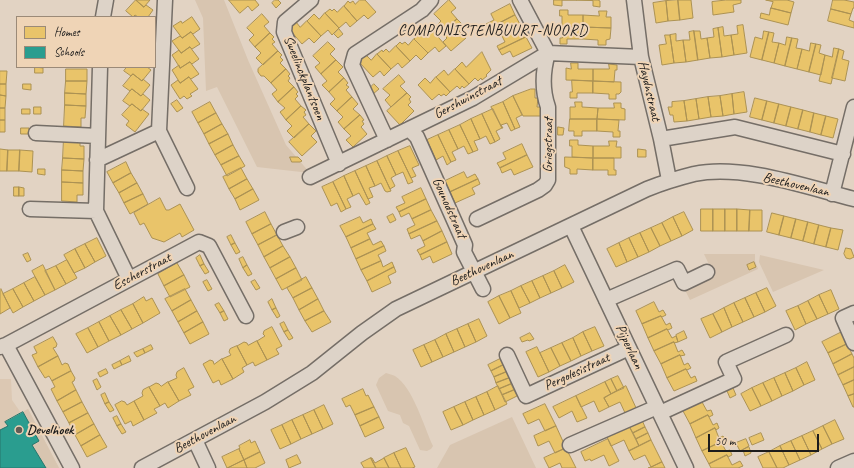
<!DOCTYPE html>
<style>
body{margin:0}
#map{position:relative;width:854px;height:468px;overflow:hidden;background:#e2d3c3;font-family:Caveat,sans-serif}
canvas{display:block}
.legend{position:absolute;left:16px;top:16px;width:140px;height:52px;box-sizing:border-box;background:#efd4b6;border:1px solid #9b8a78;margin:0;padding:5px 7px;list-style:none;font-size:12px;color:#1c1c1c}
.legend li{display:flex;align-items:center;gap:8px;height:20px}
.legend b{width:20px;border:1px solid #9b8a78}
.scale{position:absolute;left:708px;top:434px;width:111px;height:18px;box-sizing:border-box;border:2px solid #1c1c1c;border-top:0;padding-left:5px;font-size:12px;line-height:14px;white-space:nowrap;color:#1c1c1c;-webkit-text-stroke:3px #efd4b6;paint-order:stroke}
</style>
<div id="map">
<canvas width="854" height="468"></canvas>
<ul class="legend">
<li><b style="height:11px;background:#e9c46a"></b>Homes</li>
<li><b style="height:11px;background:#2a9d8f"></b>Schools</li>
</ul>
<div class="scale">50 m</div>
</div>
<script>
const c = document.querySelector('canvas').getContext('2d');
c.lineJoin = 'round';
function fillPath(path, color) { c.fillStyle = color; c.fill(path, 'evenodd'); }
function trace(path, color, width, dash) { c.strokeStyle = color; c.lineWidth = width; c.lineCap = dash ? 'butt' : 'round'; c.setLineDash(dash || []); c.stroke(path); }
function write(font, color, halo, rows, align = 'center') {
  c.font = font + ' Caveat,sans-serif'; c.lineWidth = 4; c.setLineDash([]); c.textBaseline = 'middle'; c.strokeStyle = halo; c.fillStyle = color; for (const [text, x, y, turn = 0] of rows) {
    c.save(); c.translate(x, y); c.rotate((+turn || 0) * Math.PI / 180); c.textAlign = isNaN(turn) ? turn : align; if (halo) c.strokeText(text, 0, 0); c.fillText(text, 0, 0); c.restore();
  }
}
fillPath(new Path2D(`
 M0,379H11L12,400L21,413L28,409L59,468H0Z`), '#dcc8b3');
fillPath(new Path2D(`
 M195,0H224L248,60L286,145L310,173L257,167L217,87L206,91L203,18Z
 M704,254H755V261L758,269L690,300L685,290L714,275Z
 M760,255L824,270L773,292L759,262Z
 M386,373C389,374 393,375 395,376C413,387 424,427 433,446L431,449L427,451L420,450L409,426L403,423L400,415L388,411L376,385L379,378Z
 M28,409L59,468H46L32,445L39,441L23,412Z
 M512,417L536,468H437L450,445Z`), '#d8c5b0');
const homes = new Path2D(`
 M136,0L144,7L146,5L153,10L148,17H138L135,15L133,17L126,11Z
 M136,0H150L144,7Z
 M229,0H255L259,5L252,11L248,6L240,13Z
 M275,0H278L281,3L276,8L272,3Z
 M360,0H365L376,12L368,19L364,15L357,21L344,6L348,1L350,3L353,1L355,4Z
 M449,0L456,8L451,12L457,19L442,33L436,26L441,21L434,14Z
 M554,0H577H562V6L554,5Z
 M577,0H598L600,1V7L593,6V1Z
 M678,0H691L693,18L680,20Z
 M678,0L680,20L668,21L666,1Z
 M726,0H741V3L733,5L734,12L713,15L712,2Z
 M766,0H787L794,2L791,13L771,8L773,2Z
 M833,0H844L854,2V8H853L851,14L831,9Z
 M666,1L668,21L656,23L653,3Z
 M510,4L515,15L488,29L486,24L494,20L491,14Z
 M344,6L357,21L350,27L346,22L339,28L325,13L330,9L332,11L334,9L337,12Z
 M771,8L791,13L788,25L760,18L761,13L769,15Z
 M831,9L851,14L849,20L854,22V28L828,21Z
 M560,10H568V15H583V27H562V16H560Z
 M599,11H607L606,17H611V28L583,27V15L599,16Z
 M325,13L339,28L332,35L328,30L321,36L307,21L314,14L319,19Z
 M262,14L269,22L264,26L270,33L255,47L249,40L254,35L247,28Z
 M515,15L521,26L502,36L499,30L491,34L488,29Z
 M192,17L200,29L193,34L191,32L182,38L173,26L181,21L182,23Z
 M457,19L464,26L459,31L466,38L451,51L443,42L447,38L442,33Z
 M307,21L321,36L314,43L309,38L302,44L289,29L296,22L300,27Z
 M743,25L747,53L734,55L731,35L738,34L737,26Z
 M521,26L526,37L499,50L497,46L505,42L502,36Z
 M562,27H583V39H567V44H560V38H562Z
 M583,27L611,28L610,39L606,40V45H598V40L583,39Z
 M723,27L724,36L731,35L734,55L722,57L718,28Z
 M718,28L722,57L710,58L707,38L714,37L713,29Z
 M339,29L343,34L338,38L334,34Z
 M432,30L446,46L439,52L435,47L428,53L414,39L418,35L420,37L423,34L426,37Z
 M694,31L698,60L686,62L683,40H690L689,32Z
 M694,31H700L701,39L707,38L710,58L698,60Z
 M764,31L769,32L762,60L750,57L755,37L762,39Z
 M191,32L200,44L192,49L190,47L181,53L172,41L180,36L182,38Z
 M769,32L774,33L772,42L779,43L774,63L762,60Z
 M270,33L274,37L272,39L275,42L272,44L278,51L263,65L256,58L261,53L255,47Z
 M676,34V41L683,40L686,62L674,63L670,35Z
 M665,35H670L674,63L662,65L659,45L666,44Z
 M526,37L532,48L513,57L510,51L502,55L499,50Z
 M787,37L792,38L785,66L774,63L779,43L785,45Z
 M792,38L798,39L796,48L802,49L797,69L785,66Z
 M414,39L428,53L421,60L416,55L410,61L396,46L400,42L402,44L405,42L408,45Z
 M328,42L335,49L330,54L336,60L321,74L315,67L320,63L313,56Z
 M811,43L816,44L809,72L797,69L802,49L809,51Z
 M816,44L821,45L819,53L825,55L821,75L809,72Z
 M396,46L410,61L402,68L398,63L391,69L377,54L382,50L383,52L386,49L389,52Z
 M190,47L199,59L192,64L190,62L180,68L172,55L179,50L181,53Z
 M834,48L839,49L831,84L819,81L825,55L832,57Z
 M839,49L844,51L842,59L849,61L845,81L832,78Z
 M278,51L282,55L280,57L283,60L280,63L286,69L271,83L264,76H261L258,72V69Z
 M482,52L491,70L486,75L487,76L482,80L481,78L478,81L475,78L469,84L455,69L462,62L466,67Z
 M377,54L391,69L384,76L380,71L373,77L359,62L366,55L371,60Z
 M336,60L343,67L338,72L344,78L329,92L322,85L327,81L321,74Z
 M190,62L199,74L191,79L189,77L180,83L172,70L179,65L180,68Z
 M571,63H578V69H593V81L566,80V68L571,69Z
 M609,64L617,65V70H615L614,82L593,81V69H609Z
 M35,67L43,68V73H35Z
 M127,67H147L151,70L142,81L133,74L131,76L124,71Z
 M66,69H87V81H66Z
 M286,69L290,74L288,76L290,78L288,81L294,87L278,102L272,94L277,90L271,83Z
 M455,69L469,84L464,88L462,86L460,89L457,86L450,92L436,77L444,70L448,75Z
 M0,71H7L6,84H0Z
 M133,74L142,81L143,79L150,85L141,96L132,89L130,91L123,86Z
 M399,75L405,82L400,86L407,93L391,107L385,100L390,95L383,89Z
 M189,77L198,89L190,94L192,96L187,99L184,96L180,99L171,85L178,80L180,83Z
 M436,77L450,92L446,96L444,94L441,96L439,94L432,100L418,85L425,78L430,83Z
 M344,78L348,83L346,85L349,87L346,90L352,97L337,111L330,104L335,99L329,92Z
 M572,80L593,81V93H577V98H570V92H572Z
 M66,81H87L86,94L65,93Z
 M593,81L621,82V92L619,94H616V99H609V94L593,93Z
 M0,84H6V96L0,95Z
 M23,84H31V90L23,89Z
 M374,84L379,89L373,94L369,89Z
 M294,87L298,92L296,94L298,96L295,99L301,106L286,120L280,112L285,108L278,102Z
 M132,89L141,96L143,94L150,100L141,111L132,104L130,106L123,101Z
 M531,89H535V98H538L537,107H542L541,116H523L513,96Z
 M744,92L747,112L734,114L732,94Z
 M65,93L86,94V106L65,105Z
 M407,93L411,97L409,99L411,102L408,105L414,111L400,125L387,111Z
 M732,94L734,114L723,116L720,96Z
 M0,95L6,96L5,108H0Z
 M513,96L522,115L516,118L520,127L515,129L503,102Z
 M720,96L723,116L711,117L708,97Z
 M352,97L358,104L353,109L360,115L344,129L338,122L343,117L337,111Z
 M708,97L711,117L699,119L696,99Z
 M755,98L767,101L762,120L750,117Z
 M696,99L699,119L687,121L684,101Z
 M177,100L183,108L177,112L171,104Z
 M684,101L687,121L674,122L673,115H670L668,107H672V102Z
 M767,101L779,104L774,123L762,120Z
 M210,102L216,113L198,123L192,112Z
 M503,102L515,129L511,131L507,123L501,125L503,128H502L491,107Z
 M575,102H582V107L598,108L597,119H570V107H575Z
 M614,103H621V108L625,109V120L597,119L598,108H614Z
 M132,104L141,111L142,109L149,114L135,132L126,125L129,121L122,115Z
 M779,104L791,107L786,126L774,123Z
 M65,105L86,106L85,118H81V127L64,126Z
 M301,106L306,110L304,112L306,115L303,117L309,124L294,138L287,131L292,126L286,120Z
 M34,107H41V114H34Z
 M791,107L803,110L798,129L786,126Z
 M0,108H5V120H0Z
 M22,109H30V114H22Z
 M493,109L502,128L496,131L500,139L495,142L482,114Z
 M803,110L814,113L810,132L798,129Z
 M216,113L222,124L204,134L198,123Z
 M814,113L826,116L821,135L810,132Z
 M482,114L495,142L490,144L486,136L480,139L471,119Z
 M360,115L364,120L362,121L364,124L361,127L367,134L353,147L346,140L351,136L344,129Z
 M826,116L838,119L833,138L821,135Z
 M471,119L480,139L474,141L478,150L473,152L460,125Z
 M570,119H597V131H582V136H574V131H569Z
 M597,119L619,120L618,131H620V137H613V132L597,131Z
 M0,120H5V132H0Z
 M222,124L228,134L209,144L204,134Z
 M309,124L316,131L311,136L317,142L302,156L289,142Z
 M460,125L473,152L468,154L464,146L458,149L449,130Z
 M558,127L564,128L563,135H558Z
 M21,128H29V134H21Z
 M449,130L458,149L452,152L456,160L451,162L438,135Z
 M228,134L233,145L215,155L209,144Z
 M438,135L451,162L447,165L443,156L436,160L427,140Z
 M64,137H80V146H84V159L63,158Z
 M570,140H578V145L593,146V158L572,157V146H570Z
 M609,141H617L616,147H621V158H593V146H609Z
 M522,144L527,155L500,168L497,163L506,159L503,153Z
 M233,145L239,156L221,165L215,155Z
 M410,146L419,165L412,168L416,176L411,178L398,151Z
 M0,149L8,150L7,171H0Z
 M638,149L646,150V157H638Z
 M8,150H20L19,171H7Z
 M20,150L33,151L32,172L19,171Z
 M398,151L413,182L408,184L403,172L396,175L387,156Z
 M527,155L533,167L514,175L511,169L502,173L500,168Z
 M239,156L245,166L227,176L221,165Z
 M387,156L396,175L391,178L395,186L390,189L377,161Z
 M290,157H298L302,161L300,162H292Z
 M565,157L593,158V170L577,169V174H570V169L565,167Z
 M63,158L84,159L83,171L62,170Z
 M593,158H614V170H616V175H608V170H593Z
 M377,161L391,191L387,192L385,191L381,183L375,186L366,166Z
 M126,162L131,173L113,183L107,172Z
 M366,166L375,186L369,188L373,197L368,199L355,171Z
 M241,168L247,179L229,189L223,177Z
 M38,169H45V175L38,174Z
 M62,170L83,171V183L62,182Z
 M355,171L370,203L366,205L359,193L353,196L344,176Z
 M464,172L467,178L475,174L478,179L450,192L445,181Z
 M131,173L137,183L119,193L113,183Z
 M344,176L353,196L347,199L351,207L346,209L333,182Z
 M247,179L253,189L235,199L229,189Z
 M478,179L480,184L472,188L475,194L455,203L450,192Z
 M62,182L83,183V195H77V202L62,201Z
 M333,182L346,209L341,212L337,203L331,206L322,187Z
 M137,183L143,194L124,203L119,193Z
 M14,187H19V196H14Z
 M19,187L24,188V196H19Z
 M421,188L426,199L399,212L396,207L405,203L402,197Z
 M253,189L259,200L240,210L235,199Z
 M143,194L148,204L130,214L124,203Z
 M160,198L166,210H169L180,204L194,230L182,237L180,233L164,242L152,238L144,223L140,225L134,213Z
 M426,199L431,210L412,219L409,213L401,217L399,212Z
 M701,209H713V231H701Z
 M713,209H725V231H713Z
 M725,209H737V231H725Z
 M737,209L750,210L749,231H737Z
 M431,210L437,221L409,234L407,229L415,225L412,219Z
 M750,210H762V231H749Z
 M265,212L271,224L252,234L246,222Z
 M684,212L693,230L682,236L673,217Z
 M772,213L784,216L779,235L767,232Z
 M393,214L396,220L390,223L387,217Z
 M784,216L796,219L791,238L779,235Z
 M360,217L363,223L371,219L373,224L346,237L340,226Z
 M673,217L682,236L671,241L662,223Z
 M796,219L808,222L803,241L791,238Z
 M437,221L442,231L423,241L420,235L411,239L409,234Z
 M808,222L819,225L814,244L803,241Z
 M662,223L671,241L660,246L651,228Z
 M271,224L277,235L258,245L252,234Z
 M373,224L376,229L367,233L370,239L351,248L346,237Z
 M819,225L831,228L826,247L814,244Z
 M651,228L660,246L649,252L640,233Z
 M831,228L843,230L838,250L826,247Z
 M442,231L447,242L420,255L417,250L425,246L423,241Z
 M640,233L649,252L638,257L629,238Z
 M231,235L235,243L231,245L227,237Z
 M277,235L283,246L264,257L258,245Z
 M97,238L106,256L95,262L85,244Z
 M629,238L638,257L627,262L619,243Z
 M370,239L373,245L381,241L384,246L356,259L351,248Z
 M447,242L452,254L433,263L430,256L422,260L420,255Z
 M235,243L240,252L236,254L231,245Z
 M619,243L627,262L616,267L607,249Z
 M85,244L95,262L85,268L75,249Z
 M283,246L290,257L270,268L264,257Z
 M384,246L386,251L378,255L381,261L361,270L356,259Z
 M846,248L851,249L854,257L850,259L846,258L844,254Z
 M75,249L85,268L74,273L64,255Z
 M28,253L31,260L27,262L23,255Z
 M200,255L204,264L200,266L196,258Z
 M243,257L247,265L243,268L239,259Z
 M290,257L296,268L276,279L270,268Z
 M67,260L77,278L66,284L56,266Z
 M381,261L383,267L392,262L394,267L367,281L361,270Z
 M754,262L756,267L749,270L747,265Z
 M177,263L184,275L164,286L158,274Z
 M204,264L209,272L205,274L200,266Z
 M43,265L55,290L45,295L32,271Z
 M247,265L252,274L248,276L243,268Z
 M565,265L574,282L562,288L554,271Z
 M56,266L66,284L55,290L45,271Z
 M394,267L396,272L388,276L391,283L372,292L367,281Z
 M296,268L302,280L282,290L276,279Z
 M554,271L562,288L551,293L543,276Z
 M184,275L190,287L170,297L164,286Z
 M543,276L551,293L540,298L532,281Z
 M35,277L45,295L34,301L24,283Z
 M306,277L312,288L293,298L287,288Z
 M207,280L212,289L208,291L203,282Z
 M255,280L260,288L256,290L251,282Z
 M532,281L540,298L530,303L521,286Z
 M24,283L34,301L23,307L13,289Z
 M521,286L530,303L519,308L511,291Z
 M312,288L318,299L299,310L293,298Z
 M767,288L776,306L765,312L756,293Z
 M1,289L10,308L0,314V290Z
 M13,289L23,307L13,313L3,294Z
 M185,289L191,300L172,311L165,299Z
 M831,290L839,309L828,314L819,295Z
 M511,291L521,313L510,318L499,296Z
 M756,293L765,312L754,317L745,298Z
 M819,295L828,314L817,319L808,301Z
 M499,296L510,318L499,324L488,302Z
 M144,297L146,301L152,298L160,313L143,323L133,304Z
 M745,298L754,317L743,322L734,303Z
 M272,299L276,308L272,310L268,302Z
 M318,299L324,311L305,321L299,310Z
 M191,300L197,311L178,322L172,311Z
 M808,301L817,319L806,324L798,306Z
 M654,302L659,312L663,310L666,315L662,317L661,316L642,324L636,311Z
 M219,303L224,311L220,313L215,305Z
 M734,303L743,322L732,327L724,308Z
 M133,304L143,323L132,329L121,310Z
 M798,306L806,324L795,330L786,311Z
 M276,308L280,316L277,318L272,310Z
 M724,308L732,327L722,332L713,314Z
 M121,310L132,329L121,335L110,316Z
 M197,311L203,322L184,333L178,322Z
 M224,311L228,319L224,321L220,313Z
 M324,311L331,322L312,332L305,321Z
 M713,314L722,332L710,338L701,319Z
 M110,316L121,335L109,341L99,322Z
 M661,316L666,325L670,323L672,328L668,330L667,329L648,338L642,324Z
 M479,319L487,336L476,342L468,324Z
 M99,322L109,341L98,347L88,328Z
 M203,322L209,334L190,344L184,333Z
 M284,322L288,330L284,332L280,324Z
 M468,324L476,342L465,347L457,329Z
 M272,327L282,346L276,349L279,354L267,360L257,341L265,336L263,334L264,331Z
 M595,327L604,346L592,351L583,332Z
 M88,328L98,347L87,353L76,334Z
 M457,329L465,347L454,352L446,334Z
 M667,329L672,338L676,336L678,342L674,343V342L654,351L648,338Z
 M288,330L293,338L289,340L284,332Z
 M684,331L687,338L678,342L676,335Z
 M583,332L592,351L581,356L573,338Z
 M842,332L847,344L828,353L822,342Z
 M530,333L534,339L529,341L528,340L522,342L520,338Z
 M446,334L454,352L443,357L435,340Z
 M53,337L57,344L56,347L53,348L58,356L38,367L32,355L37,353L34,347Z
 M573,338L581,356L571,361L562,343Z
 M435,340L443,357L432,362L424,345Z
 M257,341L267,360L255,366L253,362L247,365L237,346L244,342L247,343L248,345Z
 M674,342L678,352L682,350L685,355L680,356V355L661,364L654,351Z
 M562,343L571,361L560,366L551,348Z
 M847,344L852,354L833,364L828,353Z
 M151,345L153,349L145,353L143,349Z
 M424,345L432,362L421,367L413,350Z
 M237,346L247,365L242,368L244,372L233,379L222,359L231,355L229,352L230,349Z
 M537,347L549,372L538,377L526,352Z
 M551,348L560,366L549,372L540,353Z
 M143,349L145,353L137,357L134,353Z
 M852,354L854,358V367L838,375L833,364Z
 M680,355L684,365L688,363L691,368L687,370L686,369L667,378L661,364Z
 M58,356L62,365L65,363L68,364L71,371L52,381L49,376L45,378L38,367Z
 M129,356L131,361L122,365L120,361Z
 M222,359L233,379L221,385L219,380L213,383L203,364L210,360L213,361L214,364Z
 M500,359L503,365L491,371L488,365Z
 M120,361L122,365L114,369L112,365Z
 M807,362L815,380L804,385L796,368Z
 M503,365L506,372L494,377L491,371Z
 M854,367V380L843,385L838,375Z
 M184,368L194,387L188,390L191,395L179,401L168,382L177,378L176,375L177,372Z
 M796,368L804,385L793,391L785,373Z
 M106,369L108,373L100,377L98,373Z
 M686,369L691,378L695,376L697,381L674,391L667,378Z
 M71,371L75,378L74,381L72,382L76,390L57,401L51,389L55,387L52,381Z
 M506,372L509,378L496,383L494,377Z
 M785,373L793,391L782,396L774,378Z
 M618,376L624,388L617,391L611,379Z
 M509,378L511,384L499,389L496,383Z
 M774,378L782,396L772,401L763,383Z
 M97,379L101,387L97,390L93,381Z
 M611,379L617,391L611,394L605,382Z
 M854,380V394L848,396L843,385Z
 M168,382L179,401L168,408L165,403L160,406L149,387L156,383L159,384L161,386Z
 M605,382L611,394L604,398L609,407L599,412L594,401L581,407L576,396Z
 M763,383L772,401L761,406L752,388Z
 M511,384L514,390L502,395L499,389Z
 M498,386L507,404L495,410L487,392Z
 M626,386L637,410L626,415L620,402L609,407L604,398Z
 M149,387L160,406L154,409L157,413L144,420L134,401L143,396L142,393L143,390Z
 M733,388L736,395L730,398L727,391Z
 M752,388L761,406L750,411L741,394Z
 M363,389L366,396L368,395L374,407L355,415L350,405L346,407L342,399Z
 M76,390L82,402L63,412L57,401Z
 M514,390L517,396L505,402L502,395Z
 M487,392L495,410L484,415L476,397Z
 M105,393L109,402L105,404L101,395Z
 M854,394V407H853L848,396Z
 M576,396L587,418L577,422L572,411L559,418L553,407Z
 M476,397L484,415L473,420L465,402Z
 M122,401L125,402L127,405L134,401L144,420L133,426L131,421L125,424L115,405Z
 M82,402L88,413L69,423L63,412Z
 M109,402L114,410L110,412L105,404Z
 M465,402L473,420L463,425L454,407Z
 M702,402L707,411L711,410L713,415L709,417L708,415L690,424L683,411Z
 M545,404L556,426L545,431L539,419L528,424L523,414Z
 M324,405L333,424L323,429L314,410Z
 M374,407L379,417L360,426L355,415Z
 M454,407L463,425L451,430L443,412Z
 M314,410L323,429L312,434L303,415Z
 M88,413L94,424L75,435L69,423Z
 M303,415L312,434L301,439L292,420Z
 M708,415L713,425L717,423L719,428L716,430L715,428L696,438L690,424Z
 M117,416L121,424L117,426L113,418Z
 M379,417L384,428L365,437L360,426Z
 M292,420L301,439L291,444L282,425Z
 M642,420L645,427L633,433L629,426Z
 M835,420L844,439L832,444L823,426Z
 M94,424L100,435L81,446L75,435Z
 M121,424L126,432L122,434L117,426Z
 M282,425L291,444L280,449L271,430Z
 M556,426L566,448L555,453L549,441L538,446L534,436Z
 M629,426L639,446L629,451L624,440L611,446L606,435Z
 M823,426L832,444L822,449L813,431Z
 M645,427L648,433L636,439L633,433Z
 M715,428L719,438L723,436L726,441L722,443L721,442L702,451L696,438Z
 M813,431L822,449L811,455L802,436Z
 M648,433L651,440L639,446L636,439Z
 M761,433L764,440L752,445L749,438Z
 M100,435L107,447L87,457L81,446Z
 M802,436L811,455L800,460L791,441Z
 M608,439L619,461L609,466L604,455L591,461L590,459L585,461L581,452Z
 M746,439L749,446L740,451L736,443Z
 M250,440L251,443L255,441L260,452L244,460L239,449L240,448L239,446Z
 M651,440L662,462L651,467L645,455L634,460L629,451Z
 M791,441L800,460L789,465L780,446Z
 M721,442L726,451L730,450L732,455L728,457L727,455L709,464L702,451Z
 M780,446L789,465L783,468H777L769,452Z
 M749,447L751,453L745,456L743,450Z
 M406,448L415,467L412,468H401L394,453Z
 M566,448L576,468H562L560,463L549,468L544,458Z
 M239,449L244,460L227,468L222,457Z
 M260,452L265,463L255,468H247L244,460Z
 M769,452L777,468H763L758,457Z
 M394,453L401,468H389L384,458Z
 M297,455L301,463L289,468L286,460Z
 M727,455L732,465L740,461L743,466L738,468H711L709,464Z
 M371,458H372L375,463L384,458L389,468H376Z
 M371,458L376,468H364L361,463Z
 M244,460L247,468H228Z
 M662,462L665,468H648L651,467Z`);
fillPath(homes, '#e9c46a');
trace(homes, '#ac9253', 1);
const schools = new Path2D(`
 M23,412L39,441L32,445L46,468H0V430L8,426L5,422Z`);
fillPath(schools, '#2a9d8f');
trace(schools, '#26766c', 1);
const minor = new Path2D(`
 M165,0L159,131L187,188
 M311,0L285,22L284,32L339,164
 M520,0L548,53L641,57
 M634,0L641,57L661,139L669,180
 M103,17L106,0
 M100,67L96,211L129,279
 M409,129L417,137L465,245L464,252L483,289
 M36,133L98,136
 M661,139L735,127L843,154
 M387,140L352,65L355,54L422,10L431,0
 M97,160L159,131
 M310,177L473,98L548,53
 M832,194L854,107
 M30,209L96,211
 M477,219L538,190L545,185L548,180V107C542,90 543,70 548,53
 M571,226L686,468
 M284,232L297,227
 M606,300L677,269L684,283L707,272
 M854,313L843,318L854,343
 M6,345L199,242L209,246L246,316
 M0,347L6,345L72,468
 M507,355L526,396L629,348
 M660,413L734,379L726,362L786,335
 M195,440L208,468
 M570,445L657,407
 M142,468L265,402L312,373L362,333L396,309L647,189C662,183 678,178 694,174C743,164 806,187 854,199
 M838,468L854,461`);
trace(minor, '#756e67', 17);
trace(minor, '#ddd3c8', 14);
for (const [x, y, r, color] of [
 [19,430,4,"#615c56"]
]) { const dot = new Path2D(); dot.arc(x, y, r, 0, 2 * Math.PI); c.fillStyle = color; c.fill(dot); trace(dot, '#efd4b6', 1.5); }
write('14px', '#1c1c1c', '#efd4b6', [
 ["Sweelinckplantsoen",304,78,68],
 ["Haydnstraat",649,91,77],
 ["Gershwinstraat",468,98,-28],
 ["Griegstraat",548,145,-90],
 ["Beethovenlaan",796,185,13],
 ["Gounodstraat",449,208,66],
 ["Beethovenlaan",482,268,-25],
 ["Escherstraat",142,272,-28],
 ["Pijperlaan",629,347,65],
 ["Pergolesistraat",577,372,-25],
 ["Beethovenlaan",205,434,-28]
]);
write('bold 14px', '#1c1c1c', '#efd4b6', [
 ["Develhoek",27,430]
], 'left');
c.letterSpacing = '1px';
write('15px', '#1c1c1c', '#efd4b6', [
 ["COMPONISTENBUURT-NOORD",493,31]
]);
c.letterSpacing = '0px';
</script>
